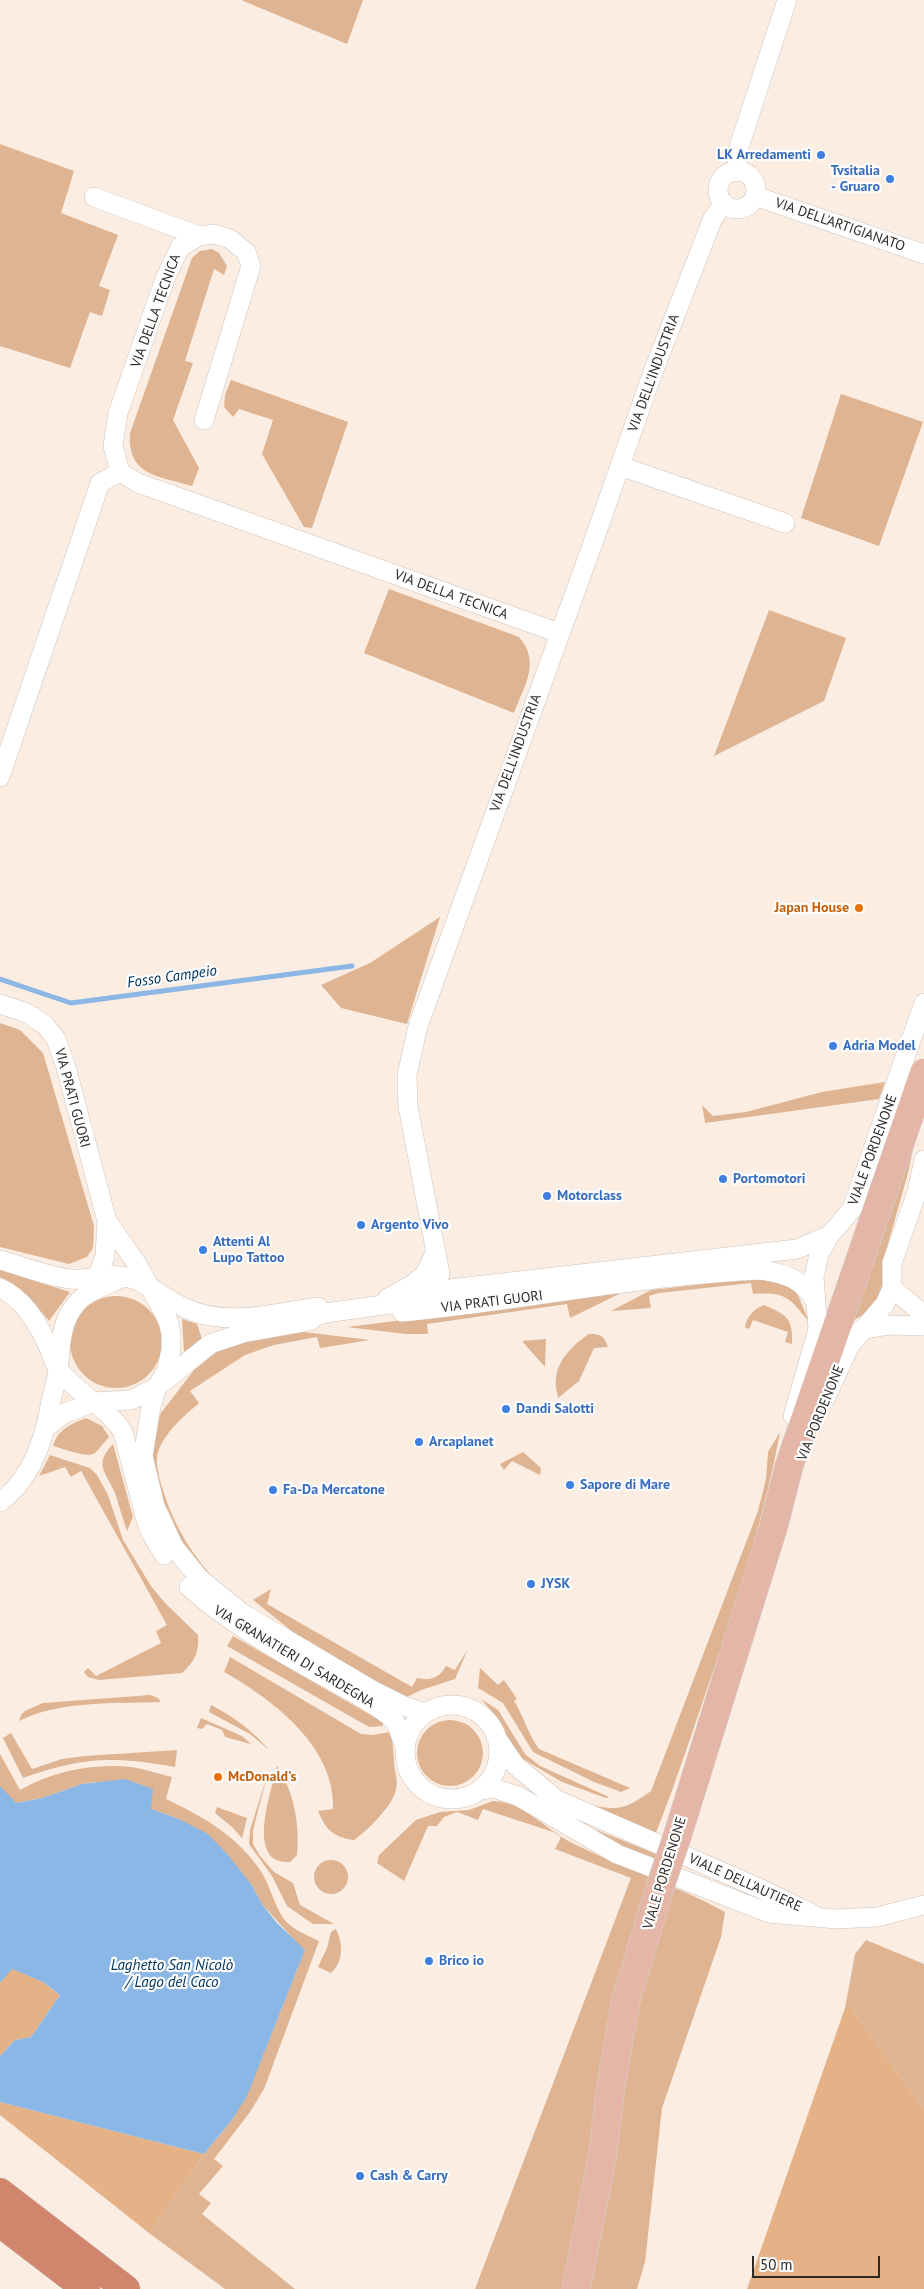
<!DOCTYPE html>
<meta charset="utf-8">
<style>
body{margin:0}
#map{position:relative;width:924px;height:2289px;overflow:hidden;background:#fbede2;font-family:"PT Sans",sans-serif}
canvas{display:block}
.scale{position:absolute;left:752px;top:2256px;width:128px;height:22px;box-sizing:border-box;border:2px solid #2f2a26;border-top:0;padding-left:6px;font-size:15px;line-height:18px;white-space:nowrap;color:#2f2a26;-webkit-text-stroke:4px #fdfdfd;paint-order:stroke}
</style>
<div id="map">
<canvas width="924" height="2289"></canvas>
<div class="scale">50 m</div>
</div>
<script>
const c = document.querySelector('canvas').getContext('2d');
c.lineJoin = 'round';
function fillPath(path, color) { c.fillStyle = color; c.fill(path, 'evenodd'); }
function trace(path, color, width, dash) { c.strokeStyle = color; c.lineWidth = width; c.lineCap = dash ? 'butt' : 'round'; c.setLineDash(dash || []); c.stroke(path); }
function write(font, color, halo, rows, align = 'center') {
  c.font = font + ' "PT Sans",sans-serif'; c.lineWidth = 4.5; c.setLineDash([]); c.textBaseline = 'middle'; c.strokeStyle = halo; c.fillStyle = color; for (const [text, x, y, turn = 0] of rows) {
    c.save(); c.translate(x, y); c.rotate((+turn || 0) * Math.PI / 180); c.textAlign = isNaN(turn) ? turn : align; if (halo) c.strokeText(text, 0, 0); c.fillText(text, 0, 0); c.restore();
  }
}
fillPath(new Path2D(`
 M241,0H363L347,44Z
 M0,144L74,171L61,213L118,235L99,286L110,290L102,316L90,312L70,368L0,346Z
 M212,249L219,253L227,266L224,275L214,269L185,361L193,363L173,420L199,468L192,486C159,476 127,476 130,433L192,258L200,251Z
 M231,380L348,422L312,528L304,527L262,454L273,420L239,409L233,417L224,407L225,395Z
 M841,394L923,422L879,546L801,518Z
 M389,589L519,637C541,662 524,686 514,713L364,653Z
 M769,610L846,638L824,701L714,756Z
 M440,917L407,1024L341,1008L321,985L370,963Z
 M0,1023L20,1030L43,1053L94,1226L93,1248L87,1257L69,1264L0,1247Z
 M885,1082L879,1099L705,1123L702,1105L713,1116L746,1112L822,1092Z
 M915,1140L908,1173L886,1251L881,1294L866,1313L854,1320Z
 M0,1270L70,1292L49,1321L27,1295L0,1277Z
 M767,1277L795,1288L809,1322C789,1297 786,1292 753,1294L751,1283L659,1293L649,1296L651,1308L611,1311L651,1290Z
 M621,1293L570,1318L567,1304L427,1324L428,1334H406L347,1327Z
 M70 1342a46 46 0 1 1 92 0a46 46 0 1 1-92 0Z
 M764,1305C787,1315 793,1318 792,1344L785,1342L788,1332L753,1320L749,1329L745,1327C747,1316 754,1309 764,1305Z
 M182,1319L197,1324L202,1339L184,1352Z
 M295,1331L370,1340L320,1348L317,1337L274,1345L245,1355L190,1391L199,1403C184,1416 167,1430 159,1449C154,1460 159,1477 162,1487C176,1534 198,1562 230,1597L186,1555L151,1474L153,1432L161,1413L194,1370L222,1348L239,1341Z
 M589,1334C601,1334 604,1336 608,1347L594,1348L579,1381L558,1398C557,1392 555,1384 556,1378C558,1359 574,1344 589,1334Z
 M546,1339L545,1367L522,1341Z
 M86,1418L102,1426L109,1437C104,1442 101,1447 96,1452C90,1460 62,1448 53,1446C58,1429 71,1424 86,1418Z
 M780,1432C766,1511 741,1587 716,1663C696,1720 678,1778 655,1835L589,1805C621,1811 625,1809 651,1791L758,1511L766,1479L768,1452Z
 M113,1444L133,1517L127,1531C123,1519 119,1506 115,1493C106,1472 93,1465 113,1444Z
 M523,1452L541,1468L540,1475L512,1461L504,1470L500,1464Z
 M50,1455L90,1468L97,1475L108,1495L123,1540L151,1586L165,1603L198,1635C199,1653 195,1661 182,1673L99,1680L88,1677L84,1672L88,1668L96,1676L161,1643L156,1631L167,1625L81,1471L71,1477L65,1467L39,1476Z
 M271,1589L267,1604L412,1687L417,1678C431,1681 439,1678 446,1666L455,1670L468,1649L455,1679L421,1690L403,1699L313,1648L253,1600Z
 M233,1636L383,1722V1726L369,1727L227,1646Z
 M230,1657L361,1734L373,1735L389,1732C394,1742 393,1752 394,1763C395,1773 399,1783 395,1793C390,1808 367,1831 354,1840C333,1837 326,1830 318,1811L333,1809C336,1747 272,1699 224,1672Z
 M480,1668L498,1685L504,1680L517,1699L514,1701C524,1717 528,1734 539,1749L630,1788L621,1792L594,1782L533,1752L503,1703L478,1688Z
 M150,1695L158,1698L161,1702C114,1704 61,1700 19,1721L21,1715L25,1711L43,1703Z
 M481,1699L498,1710L525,1754L540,1766L609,1797L606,1798L562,1782L518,1756L511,1747L497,1717Z
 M211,1705C234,1717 252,1730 269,1750L250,1734L209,1712Z
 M201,1718L242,1736L251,1744L225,1737L222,1730L207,1724L202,1729L197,1728Z
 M417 1753a33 33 0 1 1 66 0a33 33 0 1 1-66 0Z
 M11,1733L32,1769L62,1759L85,1756L177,1750L175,1767C112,1756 83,1757 23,1778L3,1738Z
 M0,1754L20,1790C53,1771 94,1763 131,1767C145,1769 159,1774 172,1777L166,1799C202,1816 234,1834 258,1867C269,1882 273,1902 283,1918C291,1929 307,1935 319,1941L264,2089L250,2112L214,2159L223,2166L199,2194L211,2203L202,2214L295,2289H225L149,2233L204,2154L232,2120L260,2063L299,1965L296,1942L262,1904L251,1884L179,1819L151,1809L95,1782L82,1784L42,1798L16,1803L0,1811Z
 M277,1766C294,1792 300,1824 297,1855L290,1862C244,1865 272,1789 277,1766Z
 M267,1776L253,1830V1844L260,1856L274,1872L293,1883L300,1905L334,1924H313L287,1906L272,1876L249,1844L250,1830Z
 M493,1801C524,1802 545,1829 572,1843C622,1868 676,1885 725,1912L721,1937L662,2108L645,2262L637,2289H475L631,1878L555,1849L561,1837L553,1832L483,1809L478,1820L457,1812L444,1817L437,1826H428L404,1881L377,1863L379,1855L416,1820L440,1812L469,1810Z
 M217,1807L247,1818L242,1838L232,1827L215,1813Z
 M589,1827L664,1857L662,1863L622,1849Z
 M314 1877a17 17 0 1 1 34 0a17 17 0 1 1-34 0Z
 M336,1929C343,1944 344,1961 331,1973L318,1967L327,1948L331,1932Z
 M866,1940L924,1964V2110L849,2005L845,2008L855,1954Z`), '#deb492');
fillPath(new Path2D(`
 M12,1968L43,1982L60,1995L31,2037L15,2040L0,2056V1983Z
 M849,2005L924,2110V2289H747L845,2008Z
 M0,2102L204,2154L149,2233L0,2115Z`), '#e5b288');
fillPath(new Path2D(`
 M125,1779L153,1789L151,1809L179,1819L208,1834L228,1855L251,1884L262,1904L277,1923L305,1950L247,2096L232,2120L204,2154L0,2102V2056L15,2040L31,2037L60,1995L43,1982L12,1969L0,1983V1786L16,1803L42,1798L82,1784Z`), '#8ab7e5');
trace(new Path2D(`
 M0,979L71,1003L352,966`), '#8ab7e5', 5);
const street = new Path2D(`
 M718 190a19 19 0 1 1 38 0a19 19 0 1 1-38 0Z
 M736,172L739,147L787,0
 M755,196L924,254
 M94,197L199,236
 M204,420L251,266L246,252L230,239L214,234L199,236L180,247L165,279L118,413L113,446L120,472L138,483L559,633
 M620,466L785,523
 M0,777L100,483L120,472
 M0,1004L27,1013L45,1025L56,1039L66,1067L107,1221L137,1264L168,1320L171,1334V1350L167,1369L157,1387L151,1407L143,1456L155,1506L174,1547L199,1578L242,1613L372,1690L404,1706L424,1713
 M0,1260C22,1266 46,1276 70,1279C89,1281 105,1272 126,1277C148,1282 163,1298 183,1307C224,1328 275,1313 318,1307
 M98,1275L105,1256L107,1221
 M0,1288C24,1299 38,1323 48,1346C52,1354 54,1364 59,1370C78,1394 107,1407 123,1432L146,1520L151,1533L164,1555
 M892,1288L924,1315
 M424,1292L797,1249L830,1235
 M387,1299L413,1284L425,1274L436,1251
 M402,1312C522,1301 641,1275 762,1270C787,1274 802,1279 815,1301
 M300,1322L325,1313L413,1301C431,1295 433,1291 440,1274L408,1106L407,1075L418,1026L594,540L653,372L713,218L724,203
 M861,1330L889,1325L924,1326
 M825,1399L850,1345L885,1304L892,1288V1263L917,1192L924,1160
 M793,1416L818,1329L814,1277L819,1254L830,1235L852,1209L924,1003
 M47,1427L65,1413L94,1402L131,1400L157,1387L210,1344L243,1333L310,1321
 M0,1502C30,1480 44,1441 50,1406C52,1394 57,1382 58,1369C61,1346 60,1323 76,1304C87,1291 107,1285 122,1278
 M189,1587C222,1617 261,1641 300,1663C319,1675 384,1706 395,1722C399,1729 402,1739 405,1747
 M405 1752a47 47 0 1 1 94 0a47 47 0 1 1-94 0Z
 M496,1737L515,1765L557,1800L759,1888L811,1913
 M477,1791L493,1788L518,1796L617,1854L769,1913L837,1919L877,1917L924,1905`);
const primary = new Path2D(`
 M677,1837L774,1525L789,1466L924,1073
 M576,2289L603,2153L610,2092L626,2000L660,1887`);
const highway = new Path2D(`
 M0,2192L126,2289
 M0,2223L86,2289`);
trace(street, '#cfc2b8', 20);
trace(primary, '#d5d4d4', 29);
trace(highway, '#d5d4d4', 29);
trace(street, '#fff', 19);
trace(primary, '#e4b6a7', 28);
trace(highway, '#d2856d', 28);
const primaryBridge = new Path2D(`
 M660,1887L677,1837`);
trace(primaryBridge, '#d5d4d4', 29, []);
trace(primaryBridge, '#e4b6a7', 28);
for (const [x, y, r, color] of [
 [821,155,5,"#3f7fe0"],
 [890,179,5,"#3f7fe0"],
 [859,908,5,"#e8710a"],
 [833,1046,5,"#3f7fe0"],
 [723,1179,5,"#3f7fe0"],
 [547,1196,5,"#3f7fe0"],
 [361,1225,5,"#3f7fe0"],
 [203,1250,5,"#3f7fe0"],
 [506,1409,5,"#3f7fe0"],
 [419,1442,5,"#3f7fe0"],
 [570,1485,5,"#3f7fe0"],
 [273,1490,5,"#3f7fe0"],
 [531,1584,5,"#3f7fe0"],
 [218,1777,5,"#e8710a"],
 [429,1961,5,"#3f7fe0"],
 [360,2176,5,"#3f7fe0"]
]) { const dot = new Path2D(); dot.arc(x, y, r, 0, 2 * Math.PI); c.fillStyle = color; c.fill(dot); trace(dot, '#fdfdfd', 2); }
write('bold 14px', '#366cbe', '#fdfdfd', [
 ["LK Arredamenti",811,155,"right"],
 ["Tvsitalia",880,171,"right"],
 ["- Gruaro",880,187,"right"],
 ["Adria Model",843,1046],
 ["Portomotori",733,1179],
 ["Motorclass",557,1196],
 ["Argento Vivo",371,1225],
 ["Attenti Al",213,1242],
 ["Lupo Tattoo",213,1258],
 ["Dandi Salotti",516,1409],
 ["Arcaplanet",429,1442],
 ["Sapore di Mare",580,1485],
 ["Fa-Da Mercatone",283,1490],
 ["JYSK",541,1584],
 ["Brico io",439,1961],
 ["Cash & Carry",370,2176]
], 'left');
write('14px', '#2f2a26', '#fdfdfd', [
 ["VIA DELL'ARTIGIANATO",840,225,19],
 ["VIA DELLA TECNICA",156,311,-70],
 ["VIA DELL'INDUSTRIA",654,373,-70],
 ["VIA DELLA TECNICA",451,595,20],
 ["VIA DELL'INDUSTRIA",516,753,-70],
 ["VIA PRATI GUORI",72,1098,75],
 ["VIALE PORDENONE",873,1150,-70],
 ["VIA PRATI GUORI",492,1302,-7],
 ["VIA PORDENONE",821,1413,-68],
 ["VIA GRANATIERI DI SARDEGNA",294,1657,31],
 ["VIALE PORDENONE",665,1873,-73],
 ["VIALE DELL'AUTIERE",745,1883,24]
]);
write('bold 14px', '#c56008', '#fdfdfd', [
 ["Japan House",849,908],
 ["McDonald's",228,1777,"left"]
], 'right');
write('italic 15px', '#003660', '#fdfdfd', [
 ["Fosso Campeio",172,977,-8],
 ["Laghetto San Nicolò",172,1966],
 ["/ Lago del Caco",172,1983]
]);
</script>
